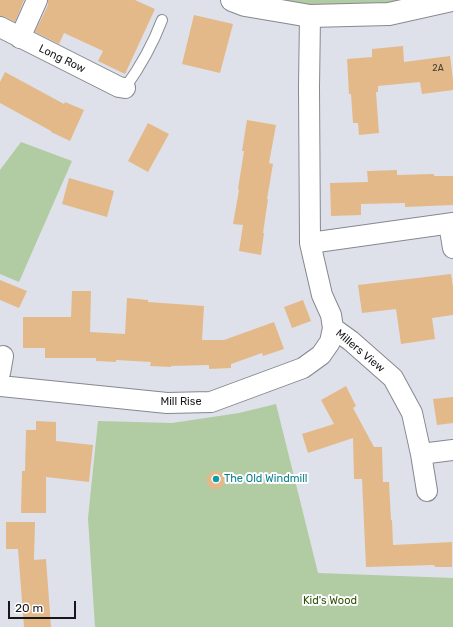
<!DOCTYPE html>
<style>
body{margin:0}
#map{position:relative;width:453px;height:627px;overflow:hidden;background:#dee1e9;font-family:Rubik,sans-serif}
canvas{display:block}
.scale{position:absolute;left:8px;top:601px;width:68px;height:18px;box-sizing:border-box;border:2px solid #16171a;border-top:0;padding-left:5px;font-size:12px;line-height:14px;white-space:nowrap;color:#16171a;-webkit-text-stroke:3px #fff;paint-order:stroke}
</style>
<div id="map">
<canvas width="453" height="627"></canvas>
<div class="scale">20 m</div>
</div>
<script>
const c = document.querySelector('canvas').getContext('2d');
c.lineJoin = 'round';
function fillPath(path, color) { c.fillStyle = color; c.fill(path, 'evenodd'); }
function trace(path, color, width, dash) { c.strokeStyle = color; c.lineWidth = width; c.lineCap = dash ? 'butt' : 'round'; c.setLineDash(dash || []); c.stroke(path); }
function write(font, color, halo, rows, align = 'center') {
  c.font = font + ' Rubik,sans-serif'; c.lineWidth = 4; c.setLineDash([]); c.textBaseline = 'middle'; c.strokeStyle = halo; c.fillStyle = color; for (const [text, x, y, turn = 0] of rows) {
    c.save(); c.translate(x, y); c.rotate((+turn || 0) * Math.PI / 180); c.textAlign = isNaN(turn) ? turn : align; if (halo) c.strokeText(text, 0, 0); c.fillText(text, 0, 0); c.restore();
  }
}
fillPath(new Path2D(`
 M232,0H450L389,14Z
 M21,142L72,161L19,282L0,274V170Z
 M276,404L318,573L453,578V627H95L88,518L98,421L172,423L239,413Z`), '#b1cba2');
fillPath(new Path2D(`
 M0,0H24L15,22L5,17L0,16Z
 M48,0H135L155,9L125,74L98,61L103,51L64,33L59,44L35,32L48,5Z
 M194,15L233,24L220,73L182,64Z
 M403,46L404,62L450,56L453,80V90L422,94L420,82L378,86V92H376L379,133L359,135L358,123H353L351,94H349L347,59L372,57V49Z
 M5,72L64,104L65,102L84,110L70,141L51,132V131L0,103V82Z
 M247,120L276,125L269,163L273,164L267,199H268L263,233H264L261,255L239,251L243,225L233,224L239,190L238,189L244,151H242Z
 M148,123L169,134L148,172L128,161Z
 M397,170V175L434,174V176H453V205L405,207V203L361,204V215L331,216L330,183L368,182L367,171Z
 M69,178L114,191L107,217L62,204Z
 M451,274L453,287V315L432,318L435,339L401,344L396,309L362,313L358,285Z
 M0,280L27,291L19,308L0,300Z
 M72,291H91L90,332L125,334L127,298L148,300V302L204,306L202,340H224L274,322L284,349L263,356L262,353L231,364V368L209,369V365L171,366V367L150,366L151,362L116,360V362L96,361V358H45V348H23V317H71Z
 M303,300L311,321L292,328L284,307Z
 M346,386L356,406L353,408L374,447H382L383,482H389L391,520H392L393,545L452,542V567H435L434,565L366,567L362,479H354L353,438L308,453L302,434L334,424L321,400Z
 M453,397V423L437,425L433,399Z
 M36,421L56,422V441L93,445L89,482L46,477V513H21L22,471H25L26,430H36Z
 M214,471L220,472L226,479L222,487L217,489H212L208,485L206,479L209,474Z
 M6,522H35L34,560L46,559L51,627H24L18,549H6Z`), '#e3b989');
const service = new Path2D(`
 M125,88C140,67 153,44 162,20`);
const minor = new Path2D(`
 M310,16L309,87L310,243L322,295L331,315L333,328L351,341L393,378L412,413L421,454L427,491
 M0,27L119,87L125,88
 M20,38L37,0
 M449,224L453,248
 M310,243L453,223
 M0,373L3,356
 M0,386L167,403L211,402L303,368L321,355L330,342L333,328
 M421,454L453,450`);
const tertiary = new Path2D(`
 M232,0L245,5L310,16L389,14L452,0`);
trace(service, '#868890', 12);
trace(minor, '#868890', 22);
trace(tertiary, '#868890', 24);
trace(service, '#fff', 10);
trace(minor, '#fff', 20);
trace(tertiary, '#fff', 22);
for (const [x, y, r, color] of [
 [216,479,4,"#0f9aa8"]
]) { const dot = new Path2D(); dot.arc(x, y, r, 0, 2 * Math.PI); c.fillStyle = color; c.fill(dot); trace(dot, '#fff', 1.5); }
write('9px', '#494036', null, [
 ["2A",438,68]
]);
write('11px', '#16171a', '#fff', [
 ["Long Row",62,59,26],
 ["Millers View",360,351,40],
 ["Mill Rise",181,402]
]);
write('11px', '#0d838f', '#fff', [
 ["The Old Windmill",224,479]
], 'left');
write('11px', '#2d5409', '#fff', [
 ["Kid's Wood",330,601]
]);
</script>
